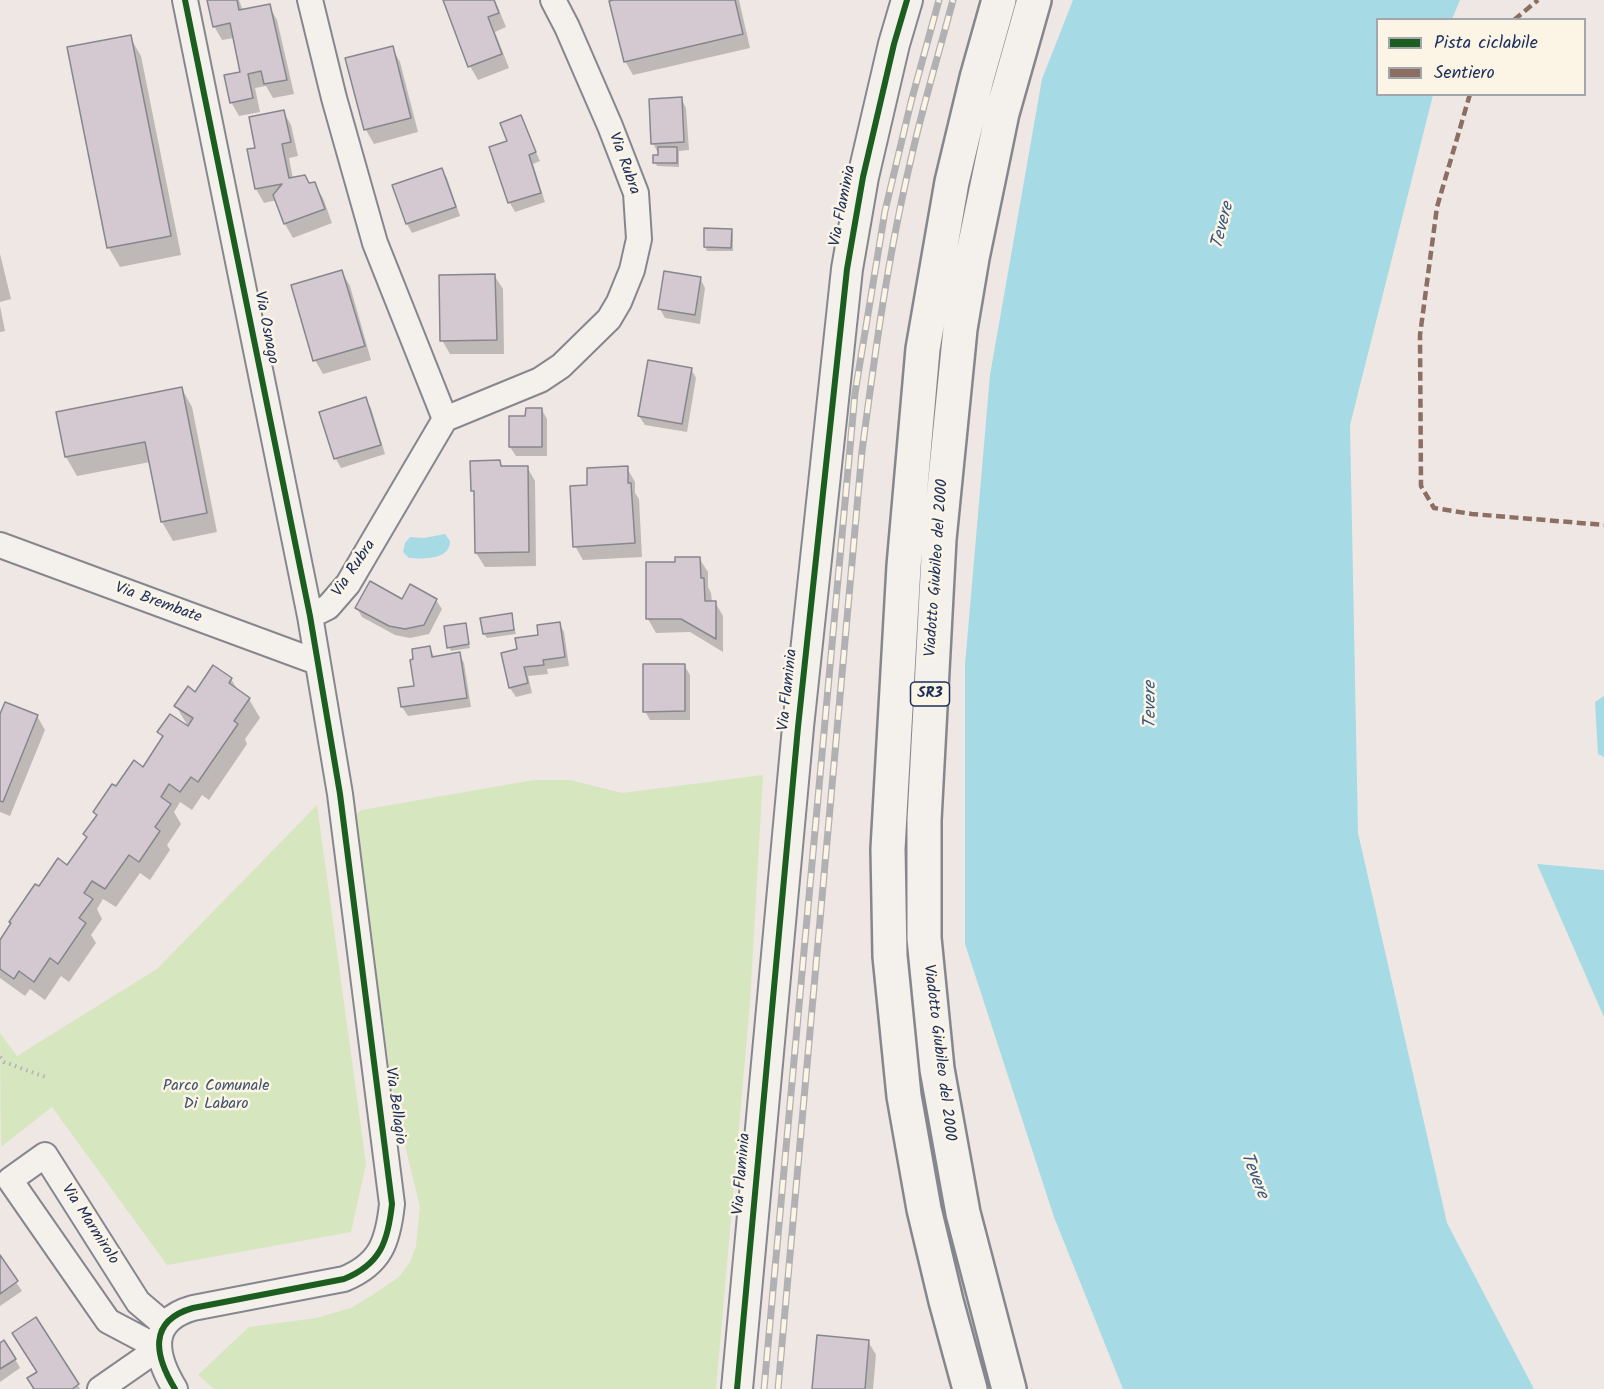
<!DOCTYPE html>
<style>
body{margin:0}
#map{position:relative;width:1604px;height:1389px;overflow:hidden;background:#eee7e4;font-family:Kalam,sans-serif}
canvas{display:block}
.legend{position:absolute;left:1376px;top:18px;width:210px;height:78px;box-sizing:border-box;background:#fcf5e5;border:2px solid #a2a6af;margin:0;padding:8px 10px;list-style:none;font-size:18px;color:#1b2f5e}
.legend li{display:flex;align-items:center;gap:12px;height:30px}
.legend b{width:30px;border:2px solid #a2a6af}
</style>
<div id="map">
<canvas width="1604" height="1389"></canvas>
<ul class="legend">
<li><b style="height:8px;background:#1b5e20"></b>Pista ciclabile</li>
<li><b style="height:8px;background:#8d6e63"></b>Sentiero</li>
</ul>
</div>
<script>
const c = document.querySelector('canvas').getContext('2d');
c.lineJoin = 'round';
function fillPath(path, color) { c.fillStyle = color; c.fill(path, 'evenodd'); }
function trace(path, color, width, dash) { c.strokeStyle = color; c.lineWidth = width; c.lineCap = dash ? 'butt' : 'round'; c.setLineDash(dash || []); c.stroke(path); }
function write(font, color, halo, rows, align = 'center') {
  c.font = font + ' Kalam,sans-serif'; c.lineWidth = 5; c.setLineDash([]); c.textBaseline = 'middle'; c.strokeStyle = halo; c.fillStyle = color; for (const [text, x, y, turn = 0] of rows) {
    c.save(); c.translate(x, y); c.rotate((+turn || 0) * Math.PI / 180); c.textAlign = isNaN(turn) ? turn : align; if (halo) c.strokeText(text, 0, 0); c.fillText(text, 0, 0); c.restore();
  }
}
fillPath(new Path2D(`
 M763,775L750,1002L716,1389H214L198,1375L249,1327L316,1318L351,1308L371,1296L399,1277L410,1262L416,1246L420,1207L394,1100L354,816L362,810L534,780H570L622,793Z
 M317,805L366,1164L351,1232L167,1265L52,1107L1,1147L0,1033L17,1056L157,969Z`), '#d6e6be');
fillPath(new Path2D(`
 M1073,0H1460L1452,19L1378,20V94L1433,95L1350,425L1358,833L1447,1223L1534,1389H1123L1054,1217L965,944V665L990,375L1042,79Z
 M445,534L450,541C450,560 424,559 409,558L403,552L405,543L410,537L424,538Z
 M1604,696V757L1598,754L1595,702Z
 M1537,864L1604,870V1017Z`), '#a6dae5');
fillPath(new Path2D(`
 M209,0H239L243,11L269,6L277,20L294,94L273,98L266,86L255,88L260,112L239,116L231,102L241,73L234,38L222,40L214,26Z
 M444,0H495L506,27L495,32L509,68L478,80L470,66Z
 M619,0H739L750,48L633,75L625,61Z
 M130,37L141,56L181,255L120,267L109,248L69,48Z
 M392,48L400,62L418,132L374,144L366,130L347,60Z
 M681,98L686,108L689,150L679,151V167L657,166L655,162L660,157L653,143Z
 M283,111L291,125L298,156L289,158L293,179L309,185L314,183L323,198L332,223L293,238L285,224L277,200L264,203L256,189L257,149Z
 M520,117L540,161L533,164L545,202L515,212L510,203L491,148L509,142Z
 M442,169L447,178L460,216L412,233L407,224Z
 M731,230L733,234V251H707L705,247Z
 M0,254L11,299L0,302Z
 M342,272L350,286L371,360L323,374L315,360Z
 M494,275L503,289L504,354H450L442,340Z
 M700,278L705,288L700,324L665,318L660,309Z
 M0,306L5,331L0,332Z
 M691,369L696,378L687,432L645,425L639,416Z
 M182,389L192,407L217,532L173,541L162,522L150,462L77,476L66,457L58,413Z
 M365,399L371,408L385,454L341,468L336,459L321,413Z
 M542,410L547,419V456H516L510,447Z
 M500,462L503,468L527,467L535,481L536,566L485,567L476,553V496L473,490Z
 M627,468L635,482V493L639,499L642,557L583,560L575,546L589,487Z
 M699,558L708,572V587L711,593L712,602H715L723,616V652L690,632L656,633L648,619L677,564Z
 M436,600L442,609L429,634L410,638L395,635L362,617L357,608L403,601Z
 M511,615L516,634L487,638L484,634Z
 M559,623L564,632L569,666L547,669L548,674L528,676L532,693L516,697L510,688L540,636Z
 M465,624L470,648L451,651L449,647Z
 M429,647L435,658L459,654L464,663L471,707L408,716L402,707L416,687Z
 M684,665L690,675V720H650L645,711Z
 M214,667L231,679L239,692L249,699L260,718L245,739L247,744L209,800L202,795L192,810L180,802L174,812L181,824L167,845L170,850L150,880L140,873L116,907L103,899L97,909L102,919L91,935L96,943L69,982L61,976L45,1000L30,989L25,996L0,978V942L39,889L68,867L87,838L85,834L97,816L95,812L116,788L143,769L163,739L159,732L189,728L176,706L195,694Z
 M37,716L45,730L10,816L0,812V718Z
 M0,1258L22,1291L0,1306Z
 M35,1319L80,1389H35L38,1373Z
 M868,1341L876,1355L873,1389H813Z
 M0,1345L15,1359L20,1368L0,1382Z`), '#0003');
const building = new Path2D(`
 M207,0H237L239,10L270,4L287,80L264,84L261,71L248,74L253,98L230,103L224,75L240,72L230,23L213,27Z
 M443,0H494L499,13L488,17L502,54L468,67Z
 M613,0H735L743,34L624,62L609,1Z
 M131,35L171,236L107,248L67,47Z
 M393,46L411,118L364,130L345,58Z
 M682,97L684,142L651,144L649,99Z
 M284,110L291,142L282,144L289,178L305,175L309,183L315,182L325,209L284,224L273,195L282,184L255,189L247,149L255,148L249,117Z
 M521,115L536,152L529,155L541,193L508,203L489,147L507,141L500,123Z
 M658,147H677V163H653V155H658Z
 M442,168L456,207L406,224L392,185Z
 M704,228L732,229L731,248L704,247Z
 M342,270L365,346L313,361L291,285Z
 M664,271L701,277L695,315L658,309Z
 M495,274L497,340L440,341L439,275Z
 M648,360L692,368L682,424L638,416Z
 M182,387L207,513L161,522L145,442L65,457L56,412Z
 M366,397L381,445L334,459L319,412Z
 M526,408H542V447H509V416H525Z
 M500,460L501,466H528L529,552L475,553L474,491H471L470,461Z
 M628,466V483H631L635,543L573,547L570,486L587,485V468Z
 M675,557H700L701,578H704L705,601H716V639L681,619H646V562H675Z
 M370,581L402,599L410,584L437,599L424,625L405,629L389,626L355,608Z
 M512,613L514,630L483,634L480,618Z
 M560,622L565,657L543,660L544,665L524,667L528,683L509,688L501,653L517,649L515,638L538,635L537,625Z
 M466,623L469,644L447,648L444,626Z
 M430,646L432,657L460,652L467,698L401,707L398,688L414,686L410,660L413,659L412,649Z
 M643,664H685V711L643,712Z
 M213,665L232,678L229,683L250,698L234,721L238,724L198,782L191,777L180,792L169,784L161,797L171,804L155,827L160,831L139,862L129,855L105,889L92,881L84,893L93,899L79,918L86,923L58,964L50,958L34,982L19,971L14,979L0,969V940L11,923L9,922L35,884L39,886L58,858L67,865L87,837L83,834L97,815L93,812L112,784L116,786L134,760L143,767L163,736L157,732L170,714L188,726L193,718L174,706L188,686L195,692Z
 M5,702L38,715L3,802L0,801V714Z
 M0,1255L18,1281L0,1294Z
 M36,1317L79,1384L72,1389H34L27,1378L37,1372L12,1333Z
 M817,1335L869,1340L865,1389H812Z
 M4,1340L16,1359L0,1369V1343Z`);
fillPath(building, '#d4c9d0');
trace(building, '#86878e', 1.5);
const minor = new Path2D(`
 M310,0L334,98L375,243L445,419
 M0,545L317,662
 M310,616L328,607L348,584L445,419L540,380L561,366L609,319L619,302L632,270L639,239L636,193L610,126L567,27L553,0
 M100,1389L159,1348L108,1321L10,1180L45,1155L138,1302L165,1325
 M175,1389C155,1356 147,1321 193,1308L344,1279C381,1264 388,1241 392,1204L340,794L310,616L185,0`);
const tertiary = new Path2D(`
 M737,1389L798,727L847,269L863,177L894,44L907,0`);
const trunk = new Path2D(`
 M970,1389L946,1301L924,1209L904,1096L890,956L888,849L904,566L923,349L952,182L977,78L999,0
 M1009,1389L963,1213L937,1069L924,938V820L939,539L960,329L972,258L1002,113L1034,0`);
trace(minor, '#86878e', 28);
trace(tertiary, '#86878e', 34);
trace(trunk, '#86878e', 38);
trace(new Path2D(`
 M0,1057L4,1062L48,1078`), '#b1b1b4', 4, [1.5, 4.5]);
trace(minor, '#f4f0eb', 24);
trace(tertiary, '#f4f0eb', 30);
trace(trunk, '#f4f0eb', 33);
const rail = new Path2D(`
 M764,1389L855,393L885,211L911,102L939,0
 M778,1389L862,451C875,353 888,255 911,159C923,105 939,53 953,0`);
trace(rail, '#b1b1b4', 7);
trace(rail, '#fcf5e5', 4.5, [14]);
trace(new Path2D(`
 M1514,20L1538,0
 M1470,94L1437,207L1420,335L1421,486L1434,508L1472,514L1604,525`), '#8d6e63', 4.5, [9, 4.5]);
trace(new Path2D(`
 M175,1389C155,1356 147,1321 193,1308L344,1279C381,1264 388,1241 392,1204L340,794L310,616L185,0
 M737,1389L798,727L847,269L863,177L894,44L907,0`), '#1b5e20', 6);
for (const [x, y, w] of [
 [930,694,39]
]) { const box = new Path2D(); box.roundRect(x - w / 2, y - 12, w, 24, 4.5); c.fillStyle = '#fcf5e5'; c.fill(box); trace(box, '#1b2f5e', 1.5); }
write('bold 15px', '#1b2f5e', null, [
 ["SR3",930,694]
]);
write('16px', '#1b2f5e', '#fcf5e5', [
 ["Via Rubra",623,164,70],
 ["Via Flaminia",844,206,-79],
 ["Via Osnago",265,328,79],
 ["Viadotto Giubileo del 2000",938,568,-86],
 ["Via Rubra",355,569,-56],
 ["Via Brembate",158,604,20],
 ["Via Flaminia",789,690,-84],
 ["Viadotto Giubileo del 2000",938,1053,83],
 ["Via Bellagio",394,1106,82],
 ["Via Flaminia",743,1174,-85],
 ["Via Marmirolo",89,1225,57]
]);
write('16px', '#3d536b', '#fcf5e5', [
 ["Parco Comunale",216,1087],
 ["Di Labaro",216,1105]
]);
write('italic 18px', '#365880', '#fcf5e5', [
 ["Tevere",1224,226,-76],
 ["Tevere",1152,705,-90],
 ["Tevere",1253,1176,68]
]);
</script>
